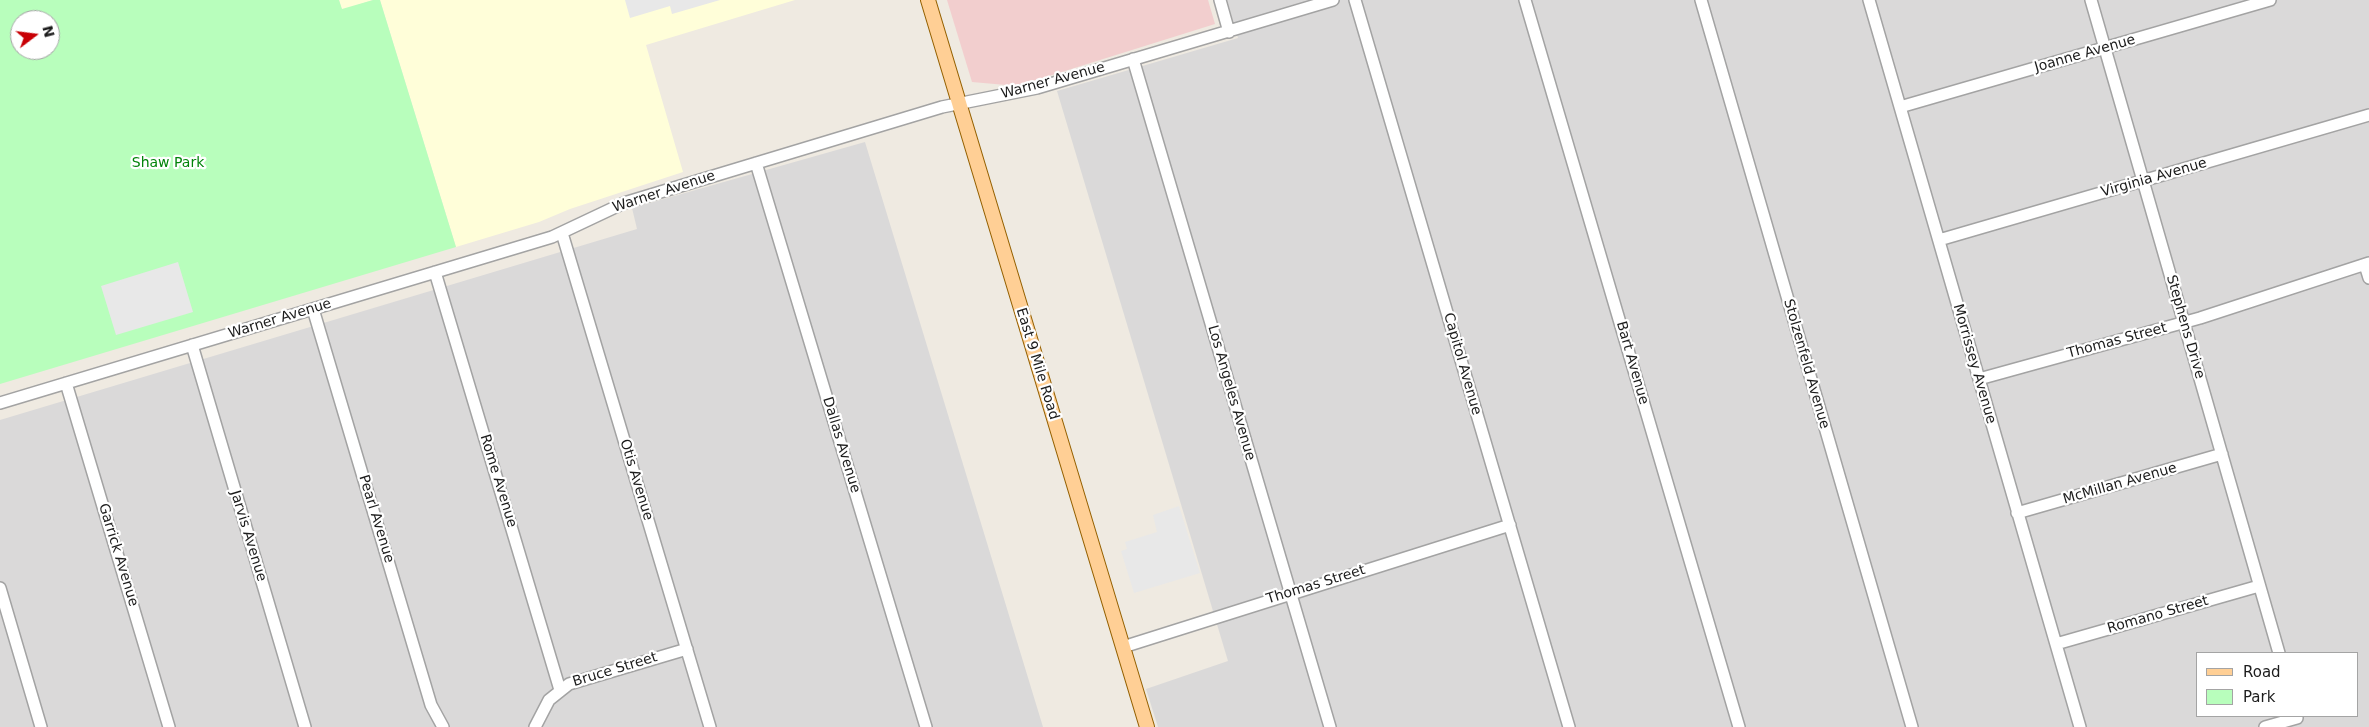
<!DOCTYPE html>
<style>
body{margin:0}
#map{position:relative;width:2369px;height:727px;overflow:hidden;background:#efeae1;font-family:"DejaVu Sans",sans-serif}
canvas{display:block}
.legend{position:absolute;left:2196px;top:652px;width:162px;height:65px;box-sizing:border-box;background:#fff;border:1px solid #a4a4a4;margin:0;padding:6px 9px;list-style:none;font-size:15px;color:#1c1c1c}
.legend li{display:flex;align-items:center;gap:10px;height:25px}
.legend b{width:25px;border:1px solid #a4a4a4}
.north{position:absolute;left:10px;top:10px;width:50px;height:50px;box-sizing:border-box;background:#fff;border:1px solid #a4a4a4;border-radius:50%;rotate:75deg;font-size:14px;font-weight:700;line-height:20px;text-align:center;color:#1c1c1c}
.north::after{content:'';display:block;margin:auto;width:18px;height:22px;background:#c80005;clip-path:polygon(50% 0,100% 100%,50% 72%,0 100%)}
</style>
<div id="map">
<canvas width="2369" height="727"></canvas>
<ul class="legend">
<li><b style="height:6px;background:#ffcf95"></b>Road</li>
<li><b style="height:14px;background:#b8febc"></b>Park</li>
</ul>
<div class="north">N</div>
</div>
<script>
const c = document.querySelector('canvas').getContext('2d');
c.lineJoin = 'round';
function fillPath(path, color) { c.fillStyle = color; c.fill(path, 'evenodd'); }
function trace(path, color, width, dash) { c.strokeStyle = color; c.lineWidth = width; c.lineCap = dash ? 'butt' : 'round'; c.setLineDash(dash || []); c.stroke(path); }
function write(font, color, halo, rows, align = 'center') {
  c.font = font + ' "DejaVu Sans",sans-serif'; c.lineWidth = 4.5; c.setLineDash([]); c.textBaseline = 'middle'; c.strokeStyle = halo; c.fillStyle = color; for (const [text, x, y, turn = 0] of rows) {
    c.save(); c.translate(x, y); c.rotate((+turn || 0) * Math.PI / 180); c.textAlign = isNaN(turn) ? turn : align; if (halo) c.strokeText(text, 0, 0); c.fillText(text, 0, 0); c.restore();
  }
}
fillPath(new Path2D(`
 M1227,0H2369V727H1158L1146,689L1228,661L1057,91L1238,38ZM2198,653H2358V716H2198Z
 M865,142L1043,727H0V420L637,229L632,208Z`), '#dad9d9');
fillPath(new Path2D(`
 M947,0H1208L1215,24L1017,86L972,82Z`), '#f2cece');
fillPath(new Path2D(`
 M339,0H373L342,10Z
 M380,0H795L646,45L683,172L570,209L539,222L456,247Z`), '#fffed9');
fillPath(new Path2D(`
 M0,0H339L342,9L373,0H380L456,247L0,384ZM20,20H50V50H20Z`), '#b8febc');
fillPath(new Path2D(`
 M625,0H720L672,14L670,6L630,18Z
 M178,262L193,312L116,335L101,286Z
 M1179,506L1200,573L1134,593L1121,551L1127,549L1125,542L1157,532L1153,515Z`), '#e8e8e8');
const minor = new Path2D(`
 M1220,0L1229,32
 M1355,0L1569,727
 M1525,0L1739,727
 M1701,0L1912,727
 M1869,0L2080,727
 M2091,0L2279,653
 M1133,59L1330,727
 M1900,107L2270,0
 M756,163L926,727
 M562,233L710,727
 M1939,240L2369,115
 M2365,265L2369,278
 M435,272L560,690
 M313,309L431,705L443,727
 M192,345L305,727
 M1979,379L2200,318L2369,263
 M66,383L169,727
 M0,403L552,237L624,203L942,107L1037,88L1333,0
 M2017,513L2222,454
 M0,588L41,727
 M2056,644L2259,586
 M1123,647L1510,525
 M535,727L549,700L569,684L687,649
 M2265,727L2297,718`);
const major = new Path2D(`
 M928,0L1147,727`);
trace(minor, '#a3a3a3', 14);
trace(major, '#946000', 16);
trace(minor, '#fff', 11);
trace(major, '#ffcf95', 14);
write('14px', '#1c1c1c', '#fff', [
 ["Joanne Avenue",2085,54,-16],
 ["Warner Avenue",1053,81,-15],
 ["Virginia Avenue",2154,178,-16],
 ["Warner Avenue",664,192,-18],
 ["Warner Avenue",280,319,-17],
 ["Stephens Drive",2185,327,74],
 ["Thomas Street",2117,341,-15],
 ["Bart Avenue",1632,363,74],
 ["East 9 Mile Road",1037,364,73],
 ["Capitol Avenue",1462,364,74],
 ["Stolzenfeld Avenue",1806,364,74],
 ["Morrissey Avenue",1974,364,74],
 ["Los Angeles Avenue",1231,393,74],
 ["Dallas Avenue",841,445,73],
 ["Otis Avenue",636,480,73],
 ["Rome Avenue",498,481,73],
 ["McMillan Avenue",2120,484,-16],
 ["Pearl Avenue",376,519,73],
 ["Jarvis Avenue",248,536,73],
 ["Garrick Avenue",118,555,73],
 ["Thomas Street",1316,585,-17],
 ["Romano Street",2158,615,-16],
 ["Bruce Street",615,670,-17]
]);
write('14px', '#018309', '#fff', [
 ["Shaw Park",168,163]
]);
</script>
